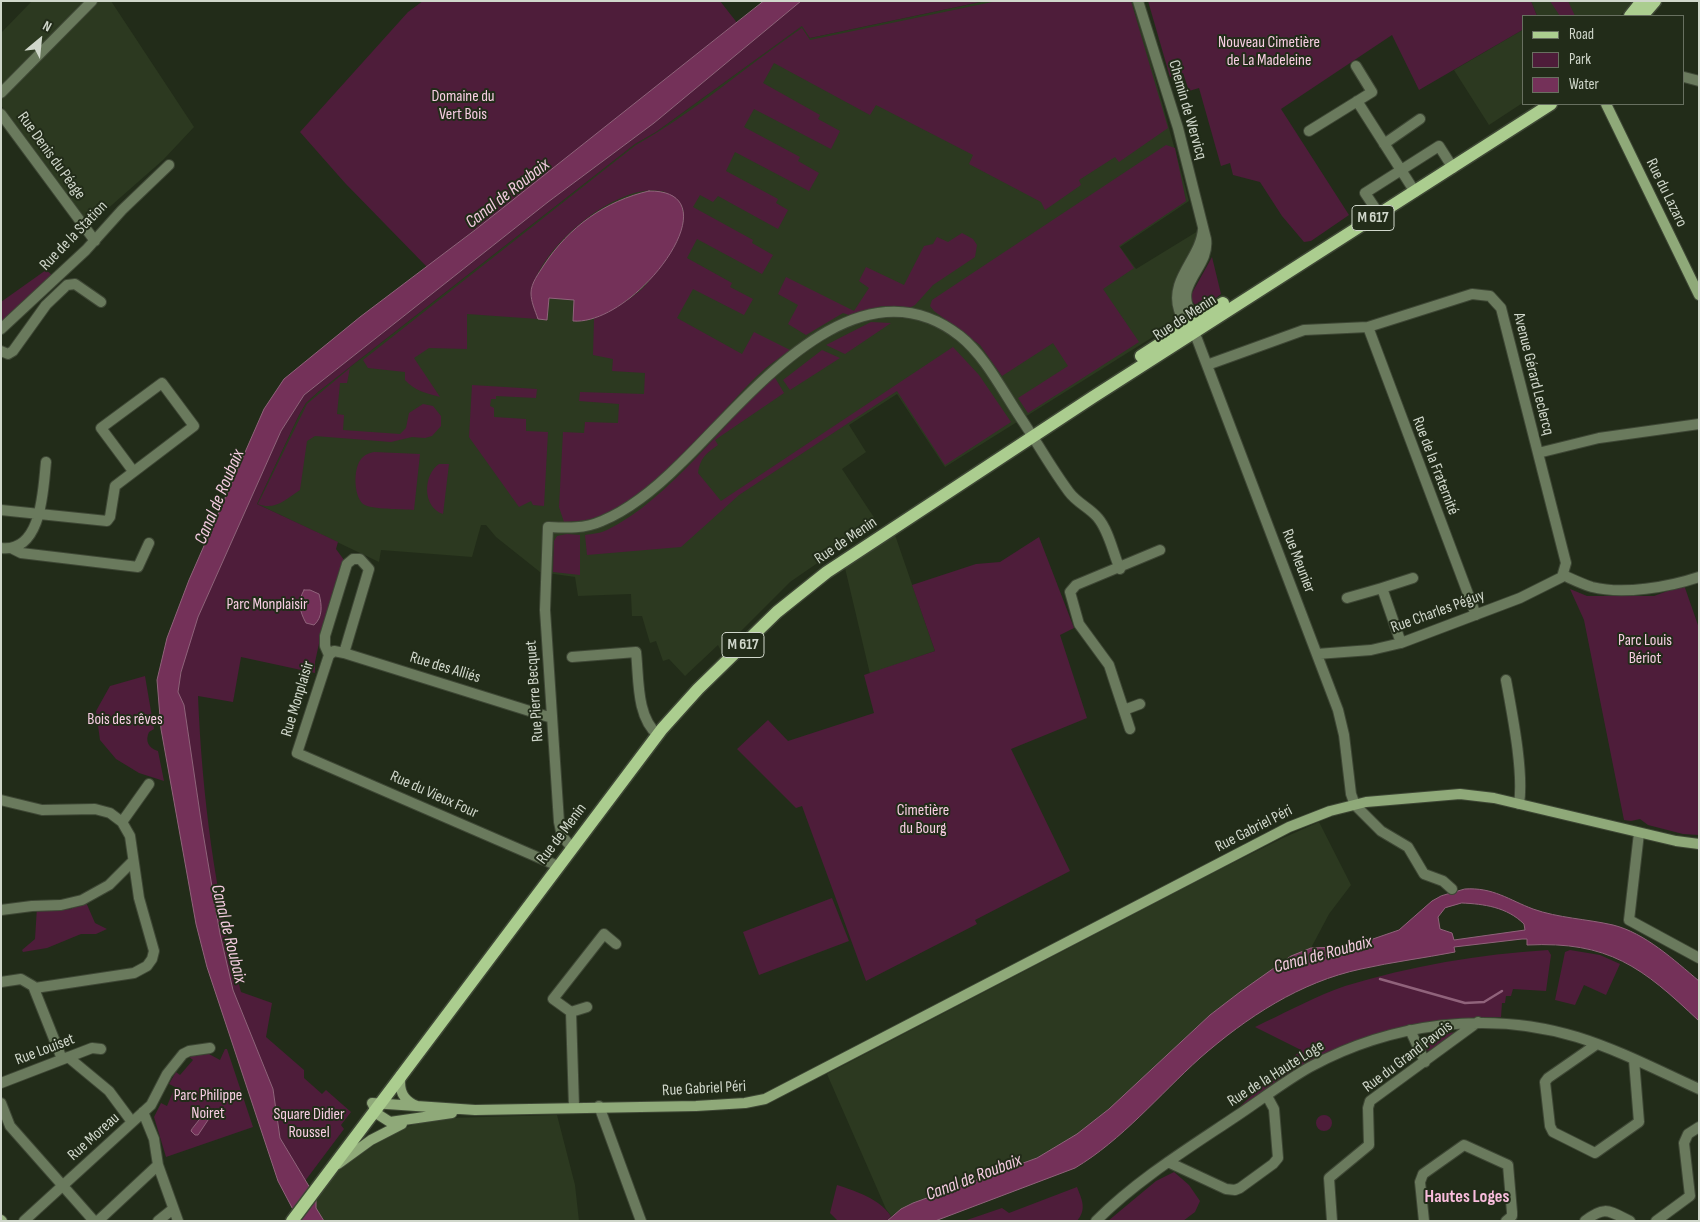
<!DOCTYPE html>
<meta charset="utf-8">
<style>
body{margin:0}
#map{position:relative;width:1700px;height:1222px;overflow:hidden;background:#222c19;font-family:"Sofia Sans Condensed",sans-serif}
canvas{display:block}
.frame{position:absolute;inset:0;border:2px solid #d0d7cb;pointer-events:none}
.legend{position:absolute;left:1522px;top:15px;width:162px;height:90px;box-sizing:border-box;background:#222c19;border:1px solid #687060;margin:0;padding:6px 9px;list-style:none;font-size:15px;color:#d0d7cb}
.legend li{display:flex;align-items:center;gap:10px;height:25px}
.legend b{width:25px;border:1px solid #687060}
.north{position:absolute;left:15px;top:15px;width:50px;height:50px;-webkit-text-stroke:4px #222c19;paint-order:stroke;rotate:28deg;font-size:14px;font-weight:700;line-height:20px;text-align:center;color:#d0d7cb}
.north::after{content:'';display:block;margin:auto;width:18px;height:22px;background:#d0d7cb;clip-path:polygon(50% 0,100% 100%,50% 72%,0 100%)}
</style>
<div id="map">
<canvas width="1700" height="1222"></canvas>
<div class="frame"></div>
<ul class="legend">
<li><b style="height:6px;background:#abcd8f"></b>Road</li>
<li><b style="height:14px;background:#4e1d3a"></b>Park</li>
<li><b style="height:14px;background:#743159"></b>Water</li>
</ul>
<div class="north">N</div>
</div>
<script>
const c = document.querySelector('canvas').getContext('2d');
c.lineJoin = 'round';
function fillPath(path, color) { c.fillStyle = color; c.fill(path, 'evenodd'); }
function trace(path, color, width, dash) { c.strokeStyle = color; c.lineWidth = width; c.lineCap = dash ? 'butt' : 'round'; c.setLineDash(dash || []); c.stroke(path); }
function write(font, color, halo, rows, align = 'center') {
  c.font = font + ' "Sofia Sans Condensed",sans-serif'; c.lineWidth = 4; c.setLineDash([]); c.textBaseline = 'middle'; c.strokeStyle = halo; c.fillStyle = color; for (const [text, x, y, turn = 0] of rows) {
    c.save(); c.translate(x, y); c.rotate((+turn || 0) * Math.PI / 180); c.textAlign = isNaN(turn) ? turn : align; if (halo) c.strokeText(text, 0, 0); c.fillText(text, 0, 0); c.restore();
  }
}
fillPath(new Path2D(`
 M32,1H111L194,127L163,160L88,226L1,105V33Z
 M985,1H1134L1189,201L1120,247L1136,269L1198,231L1180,320L945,467L897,394L849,425L866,452L842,469L877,522L790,582L721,651L718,645L685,676L669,659L663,661L656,641L650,643L642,616H632L631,594L578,596L575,577L540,572L496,537L486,525H481L472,557L381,550L379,562L257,504L299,415L306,403L318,392L635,144L656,132L803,25L810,38Z
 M1531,1H1633L1620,16H1537Z
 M1524,29V102L1489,125L1454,70Z
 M895,535L935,651L870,674L845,568Z
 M1319,822L1351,885L1329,914L1311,948L1291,956L1210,1015L1109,1109L1077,1134L1037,1158L913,1203L891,1216L886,1209L827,1074L1217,871L1283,838Z
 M557,1115L575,1185L579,1221H324L316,1208V1198L323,1187L343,1166L388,1136L407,1127L423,1121L449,1118Z`), '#2c3920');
fillPath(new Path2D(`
 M423,1H720L738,24L427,267L345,183L300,132L408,12Z
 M801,1H985L810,38L802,26L656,132L635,144L318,392L306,403L299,415L257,504L338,542L336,549L344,560L320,639L315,662V673L241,657L233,702L198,696C202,795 215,896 241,992L272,1003L266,1037L304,1070V1078L322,1094L326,1090L351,1112L341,1125L344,1129L305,1181L280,1138L273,1089L233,990L220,934L202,827L184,705L178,692L185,651L198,617L281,431L304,395L548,202L654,123Z
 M997,1H1131L1168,128L1119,162L1115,157L1079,180L1081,185L1045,210L1041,202L969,164L973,155L876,105L870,115L774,63L763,83L820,115L818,119L840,131L831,149L754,109L744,127L800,157L798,161L819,173L809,191L735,152L726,171L778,199L776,203L788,210L778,229L718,196L713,202L700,195L693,207L753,240L752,243L773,255L762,274L697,239L687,258L732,283L730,287L753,299L744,315L693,289L677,318L742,354L754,332L790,350C779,358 767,366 757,376C714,418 649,503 590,519C582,521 572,521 564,522L559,507L563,432L584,433L585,422L618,423L619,404L579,401L580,392L644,394L645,373L612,371L613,359L593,355L594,319C610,310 629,301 642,289C649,283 653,274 658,267C669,252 700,213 674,198C670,195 665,191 661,191C616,183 541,247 532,290C530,299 535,310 538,319L467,314V349L429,348L414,358L440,397C426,393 415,391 405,380V372L368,368L363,360L636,145C694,113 746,66 802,28L810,40Z
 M1148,1H1531L1537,16H1524V29L1419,90L1392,35L1281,109L1349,215L1311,241L1304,242L1282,216L1260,182L1233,175L1230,163L1221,166L1199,88L1189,91L1183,73L1170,77Z
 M1550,1H1568L1575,16H1560Z
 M1166,145L1175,148L1186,201L1119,246L1134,268L1103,289L1139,342L1028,413L1018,398L1068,366L1053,343L1002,376L980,345L934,311L930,306L932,300Z
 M962,233L973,239L977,245L975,257L933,285L915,305L909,308L882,306L849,315L843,313L806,335L788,324L798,305L778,294L786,277L854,311L869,288L859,281L866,267L904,285L924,246L933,244L937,237L948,242Z
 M1212,257L1221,294L1204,307L1197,308L1191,299L1192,293Z
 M46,270L52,275L1,322V302Z
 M871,322L891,323L845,354L826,345Z
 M953,347L979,375L1011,422L945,465L897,391L739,495L681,547L587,555L585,535C592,534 601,533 607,530C670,499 722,424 774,376L784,393L715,440L718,445C706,453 700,458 698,473L721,501Z
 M822,350L840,358L790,390L783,380Z
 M350,368L347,383H340L337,414L344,415L343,430L400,434L406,428L409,413L423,404L433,406L441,416V426L432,436L425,438L412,437L391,442L315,436L307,441L300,490C286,499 275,511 258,504L307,404Z
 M472,385L537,389L536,398L496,396V399H491L490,406L494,408V417L526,419V431L548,432L544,506L533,505L531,501L519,507L469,437Z
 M374,452L420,454L414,510C402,509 372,510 363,504C353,495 353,465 363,457C366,454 370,453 374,452Z
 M439,464H449L443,514C422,507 423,475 439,464Z
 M567,534L580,535V575L553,572L554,541L557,536Z
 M1039,537L1074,628L1060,635L1087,718L1011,749L1070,871L975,920L977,924L866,981L802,806L796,808L737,749L768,720L788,741L874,713L864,675L935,651L912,585L976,564L1000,562Z
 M1684,585L1699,628V835L1683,834L1648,825L1640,819L1631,821L1624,820L1584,620L1570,589L1587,596H1654Z
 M145,676L154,729L149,732C145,741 148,748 158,751L164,781L139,773L116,759L100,740L96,711L110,686Z
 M832,898L849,941L759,975L743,932Z
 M85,900L95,923L107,929L96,934H81L47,948L23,952L22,950L35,939L37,907L40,911L72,909V904L76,903L77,907L83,905Z
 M1548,950L1551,955L1546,991L1513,989L1511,996H1506L1505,1003H1502L1501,1017C1444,1017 1387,1026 1335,1051C1300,1067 1267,1092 1234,1112L1301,1050L1255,1027L1265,1022C1291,1010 1318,995 1345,986C1410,966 1480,954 1548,950Z
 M1570,950L1600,955L1620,964L1606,995L1584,985L1575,1005L1555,1000L1565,952Z
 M1457,1032L1432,1051L1424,1050L1419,1040L1423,1036Z
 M225,1049H227L253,1127L166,1157L154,1117L161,1103L167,1106L175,1087L169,1084L176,1072L180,1075L193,1060L188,1056L209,1054L220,1060Z
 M1316 1123a8 8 0 1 1 16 0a8 8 0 1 1-16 0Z
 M1174,1172L1189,1185L1200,1201L1195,1212L1183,1221H1108L1156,1181Z
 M837,1185C858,1192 878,1198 891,1216L887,1221H838L830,1213Z
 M1077,1187C1082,1200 1087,1209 1077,1221H964L1002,1208L1009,1213Z`), '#4e1d3a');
const water = new Path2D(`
 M764,1H801L654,123L548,202L304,395L281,431L198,617L181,672L178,692L184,705L202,827L220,934L233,990L273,1089L280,1138L316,1198V1208L324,1221H299L278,1181L207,967L196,924L161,729L157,680L167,638L189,580L264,409L284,379L360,317L475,230Z
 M649,191C738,190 635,326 573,321L574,300L549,298L547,320L538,319C535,310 531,302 531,293C531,283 539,273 544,265C569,227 605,201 649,191Z
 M304,590H310L319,594C322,605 323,617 314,625L306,623C300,612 297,602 304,590Z
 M1465,889C1493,887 1509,900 1533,909C1558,918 1587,919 1613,925C1645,933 1674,960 1699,981V1021C1642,967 1609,941 1527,945V939H1522L1454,947L1455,952C1424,958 1392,962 1361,969C1300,982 1247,1017 1200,1058C1159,1095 1122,1140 1075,1168L935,1221H887L901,1209L913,1203L1037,1158L1077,1134L1109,1109L1210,1015L1240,992L1291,956L1311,948L1337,947L1370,940L1399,930L1432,901L1441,896ZM1462,903C1484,904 1507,907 1524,924L1525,930L1454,940L1452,933L1440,929L1438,917L1445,908Z
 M205,1113L210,1117L198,1135H195L191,1131L192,1129Z`);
fillPath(water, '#743159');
trace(water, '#90637b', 1);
trace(new Path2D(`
 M1380,979L1465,1003L1484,1002L1502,991`), '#90637b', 2.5);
const street = new Path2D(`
 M1138,1L1178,128L1206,239C1209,259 1192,272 1187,290C1183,304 1194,315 1194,329
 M1684,77L1699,81
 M1,93L92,1
 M1357,101L1415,192
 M1,114L95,241
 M1309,131L1372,92L1356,66
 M1384,144L1420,119
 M1379,214L1365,193L1439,146L1453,168
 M1203,229C1201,258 1169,279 1179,310C1182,322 1192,328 1197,339L1338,710L1344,735L1351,794L1355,805L1381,831L1408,847L1424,874L1443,881L1452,889
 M1368,327L1476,615
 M1,329L86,250L122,210L169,165
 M1,351L8,354L13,351L46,305L67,285L75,284L101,302
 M1207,365L1304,330L1368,327L1472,294L1490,296L1501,308L1566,563L1562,577L1520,598L1401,643L1371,650L1317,654
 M1538,453L1599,438L1699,424
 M1,510L107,521L110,517L115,486L194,426L162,383L101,428L133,471
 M1,548C42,553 43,490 46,462
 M13,549L21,553L138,567L149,543
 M1563,575C1572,579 1582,584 1592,587C1623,595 1669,587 1699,577
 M1347,598L1382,588
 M1401,643L1382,588L1413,578
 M329,655L297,753L558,866
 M329,655L334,651L344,653L552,718
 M329,655L325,646V636L347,564L353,559H360L369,569L344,653
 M572,657L636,652C639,678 636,717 658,735
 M1506,680C1512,713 1524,772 1519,804
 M1124,710L1140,704
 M1130,729L1109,665L1079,624L1070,592L1076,585L1160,550
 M1,800L42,810L95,809L110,813L122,822L130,836L139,898L154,951L152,959L147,966L134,973L35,988
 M122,822L149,784
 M1639,833L1629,920L1699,958
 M572,848L562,836L559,822L545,610L548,527C567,528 584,529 602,521C631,509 658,486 680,464C747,400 855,254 960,336C985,356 1002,390 1020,417C1037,442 1051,468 1069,492C1077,503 1090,508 1098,518C1109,531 1113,553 1120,569
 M1,910L32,906L61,905L82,900L109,885L133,861
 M1,982L21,979L33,986L62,1059
 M571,1012L553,999L604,934L616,944
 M1410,1030L1425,1062
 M1597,1044L1548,1078L1545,1082L1550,1126L1553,1132L1595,1153L1639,1122L1634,1060
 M68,1057L109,1091L132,1122
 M1,1083L92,1048L101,1049
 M1,1103L10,1126L94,1221
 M599,1106L641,1221
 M574,1107L571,1012L587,1007
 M143,1112L154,1139L158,1165L178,1221
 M1168,1162L1226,1189L1235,1190L1240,1188L1273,1164L1278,1158L1274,1109L1267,1096
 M24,1221L151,1105L167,1074L183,1054L189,1051L210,1048
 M98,1221L158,1165
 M158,1221L173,1209
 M1096,1221C1138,1179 1189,1148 1238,1115C1262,1099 1285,1081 1310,1067C1391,1023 1489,1010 1577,1037C1619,1050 1659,1071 1699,1089
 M1332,1221L1329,1178L1369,1145L1368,1108L1370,1101L1478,1022
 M1424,1221L1420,1182L1423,1174L1464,1145L1508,1165L1512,1212V1216L1506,1221
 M1585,1221C1605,1205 1609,1211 1630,1221
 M1656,1221L1690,1196L1684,1143L1688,1134L1699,1127`);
const secondary = new Path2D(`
 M1606,104L1699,295
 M401,1075C398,1089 403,1101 417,1106
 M372,1103L475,1110L696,1106L745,1103L765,1099L1289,827L1330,811L1366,802L1460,794L1494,798L1676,841L1699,844
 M373,1105L379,1115L390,1122L452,1113
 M338,1164L371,1140L402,1124
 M1,1220L2,1221`);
const primary = new Path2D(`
 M1630,16L1642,1
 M1642,16L1655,1
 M1141,356L1223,303
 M292,1221L662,729L698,689L777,612L827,572L1093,397L1551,104`);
trace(street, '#3e4735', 12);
trace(secondary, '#3e4735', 12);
trace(primary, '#3e4735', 15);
trace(street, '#6a7a5d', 10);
trace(secondary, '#8fa979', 10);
trace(primary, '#abcd8f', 12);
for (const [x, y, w] of [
 [1373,218,42],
 [743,645,42]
]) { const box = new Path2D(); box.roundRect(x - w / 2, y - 12.5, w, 25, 4); c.fillStyle = '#222c19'; c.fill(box); trace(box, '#d0d7cb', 1); }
write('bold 15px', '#d0d7cb', null, [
 ["M 617",1373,218],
 ["M 617",743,645]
]);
write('16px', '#f8cee3', '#222c19', [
 ["Nouveau Cimetière",1269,43],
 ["de La Madeleine",1269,61],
 ["Domaine du",463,97],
 ["Vert Bois",463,115],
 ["Parc Monplaisir",267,605],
 ["Parc Louis",1645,641],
 ["Bériot",1645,659],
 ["Bois des rêves",125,720],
 ["Cimetière",923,811],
 ["du Bourg",923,829],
 ["Parc Philippe",208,1096],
 ["Noiret",208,1114],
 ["Square Didier",309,1115],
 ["Roussel",309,1133]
]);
write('16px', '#d0d7cb', '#222c19', [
 ["Chemin de Wervicq",1187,110,74],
 ["Rue Denis du Péage",51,156,54],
 ["Rue du Lazaro",1666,193,64],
 ["Rue de la Station",74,236,-46],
 ["Rue de Menin",1185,318,-33],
 ["Avenue Gérard Leclercq",1533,374,76],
 ["Rue de la Fraternité",1435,466,69],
 ["Rue de Menin",846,541,-34],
 ["Rue Meunier",1298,561,69],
 ["Rue Charles Péguy",1438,612,-20],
 ["Rue des Alliés",445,668,17],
 ["Rue Pierre Becquet",535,691,-94],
 ["Rue Monplaisir",298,699,-73],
 ["Rue du Vieux Four",434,795,24],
 ["Rue Gabriel Péri",1254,829,-27],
 ["Rue de Menin",562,834,-53],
 ["Rue Louiset",45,1050,-21],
 ["Rue du Grand Pavois",1408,1057,-37],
 ["Rue de la Haute Loge",1276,1074,-32],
 ["Rue Gabriel Péri",704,1089,-3],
 ["Rue Moreau",94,1137,-42]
]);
write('italic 18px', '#f4cbe0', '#222c19', [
 ["Canal de Roubaix",508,194,-38],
 ["Canal de Roubaix",220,497,-67],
 ["Canal de Roubaix",228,934,76],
 ["Canal de Roubaix",1323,955,-15],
 ["Canal de Roubaix",974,1178,-21]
]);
write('bold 18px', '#fabddd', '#222c19', [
 ["Hautes Loges",1467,1197]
]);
</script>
